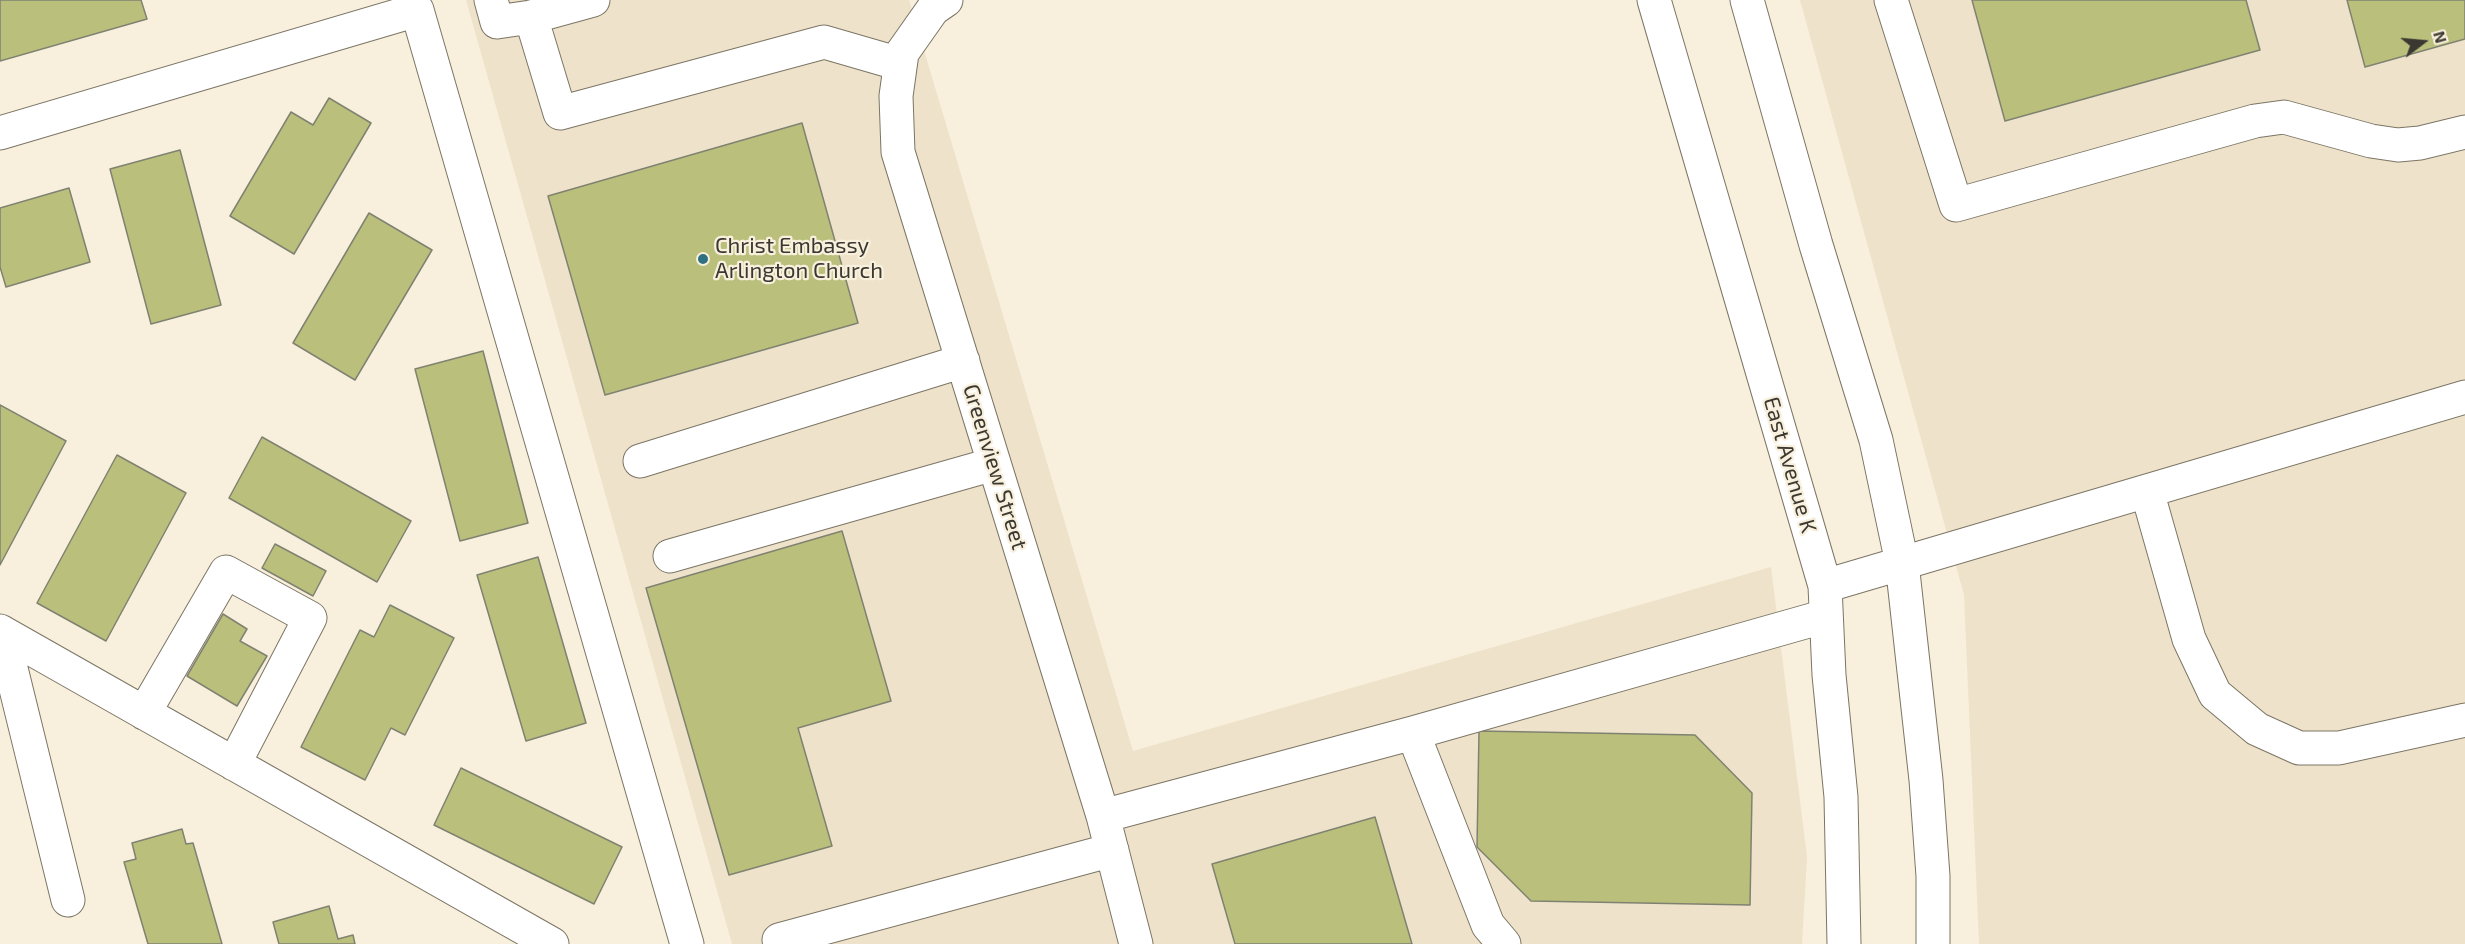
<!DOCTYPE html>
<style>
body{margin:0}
#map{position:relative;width:2465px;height:944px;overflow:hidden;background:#f8f0dd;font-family:"Exo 2",sans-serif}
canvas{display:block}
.north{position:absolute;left:2393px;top:12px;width:60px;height:60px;-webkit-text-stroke:4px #f8f0dd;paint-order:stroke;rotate:74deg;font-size:16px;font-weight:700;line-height:24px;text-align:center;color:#3b3831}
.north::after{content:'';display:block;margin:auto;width:21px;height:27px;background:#3b3831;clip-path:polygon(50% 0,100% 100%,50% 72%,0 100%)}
</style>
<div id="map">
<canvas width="2465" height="944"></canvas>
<div class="north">N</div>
</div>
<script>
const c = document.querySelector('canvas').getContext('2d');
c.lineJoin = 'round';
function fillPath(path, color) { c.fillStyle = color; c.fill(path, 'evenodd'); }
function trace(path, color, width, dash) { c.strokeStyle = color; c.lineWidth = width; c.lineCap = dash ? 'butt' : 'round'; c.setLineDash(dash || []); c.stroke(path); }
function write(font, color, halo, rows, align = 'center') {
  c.font = font + ' "Exo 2",sans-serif'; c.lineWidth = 4.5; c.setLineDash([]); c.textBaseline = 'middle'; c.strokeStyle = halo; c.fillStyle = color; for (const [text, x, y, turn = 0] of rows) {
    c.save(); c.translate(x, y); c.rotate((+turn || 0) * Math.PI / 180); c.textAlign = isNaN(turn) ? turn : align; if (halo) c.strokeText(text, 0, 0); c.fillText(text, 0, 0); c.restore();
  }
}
fillPath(new Path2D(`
 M466,0H909L1133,751L1771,567L1807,857L1802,944H732Z
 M1800,0H2465V944H1979L1964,595Z`), '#eee3ca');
const building = new Path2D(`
 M0,0H141L147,19L0,61Z
 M1972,0H2246L2260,50L2005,121Z
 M2347,0H2465V39L2365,67Z
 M329,98L371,123L294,254L230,216L291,112L313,125Z
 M802,123L858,323L605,395L548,196Z
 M180,150L221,305L151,324L110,169Z
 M69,188L90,262L6,287L0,267V208Z
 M369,213L432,250L355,380L293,343Z
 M483,351L528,523L460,541L415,369Z
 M0,405L66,441L0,565Z
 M262,437L411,521L377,582L229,498Z
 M117,455L186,493L106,641L37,603Z
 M842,531L891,701L798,728L832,846L729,875L646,588Z
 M275,544L326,571L313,596L262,568Z
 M538,557L586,723L526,741L477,575Z
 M390,605L454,638L405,735L391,728L365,780L301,747L360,630L374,637Z
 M223,614L247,629L240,641L267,656L237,706L187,676Z
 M1479,731L1695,735L1752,793L1750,905L1531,901L1477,847Z
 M461,768L622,847L594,904L434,825Z
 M1375,817L1412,944H1235L1212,864Z
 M182,829L186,844L193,843L222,944H148L124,862L136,859L132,843Z
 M329,906L338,939L353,935L355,944H279L273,922Z`);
fillPath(building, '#bac07c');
trace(building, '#808271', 1.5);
const minor = new Path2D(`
 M491,0L497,22L531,17L593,0
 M946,0L933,9L902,53L896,96L898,152L1103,816L1136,944
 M1654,0L1825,586L1829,675L1841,797L1844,944
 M1747,0L1816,245L1876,440L1902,563L1926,780L1933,876V944
 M1891,0L1956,205L2255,121L2284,117L2371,141L2398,145L2420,143L2465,132
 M531,17L560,113L824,42L900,64
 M0,133L417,10L687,944
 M640,461L963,361
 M2147,491L2189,639L2215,694L2257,729L2299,748H2339L2465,720
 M670,556L994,464
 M1825,586L2465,397
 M0,631L552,944
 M2,632L68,900
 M144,713L226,572L310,618L234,764
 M1413,733L1488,925L1504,944
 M1103,816L1413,733L1826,616
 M779,940L1112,850`);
trace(minor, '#7c7565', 35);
trace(minor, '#fff', 33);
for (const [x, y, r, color] of [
 [703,259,6,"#2e7182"]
]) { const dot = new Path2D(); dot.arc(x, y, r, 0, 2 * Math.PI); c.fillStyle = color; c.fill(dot); trace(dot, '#f8f0dd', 2); }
write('22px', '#3b3831', '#f8f0dd', [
 ["Christ Embassy",715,246],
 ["Arlington Church",715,271]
], 'left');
write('22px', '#3b3831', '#f8f0dd', [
 ["East Avenue K",1790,465,74],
 ["Greenview Street",995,467,73]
]);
</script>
